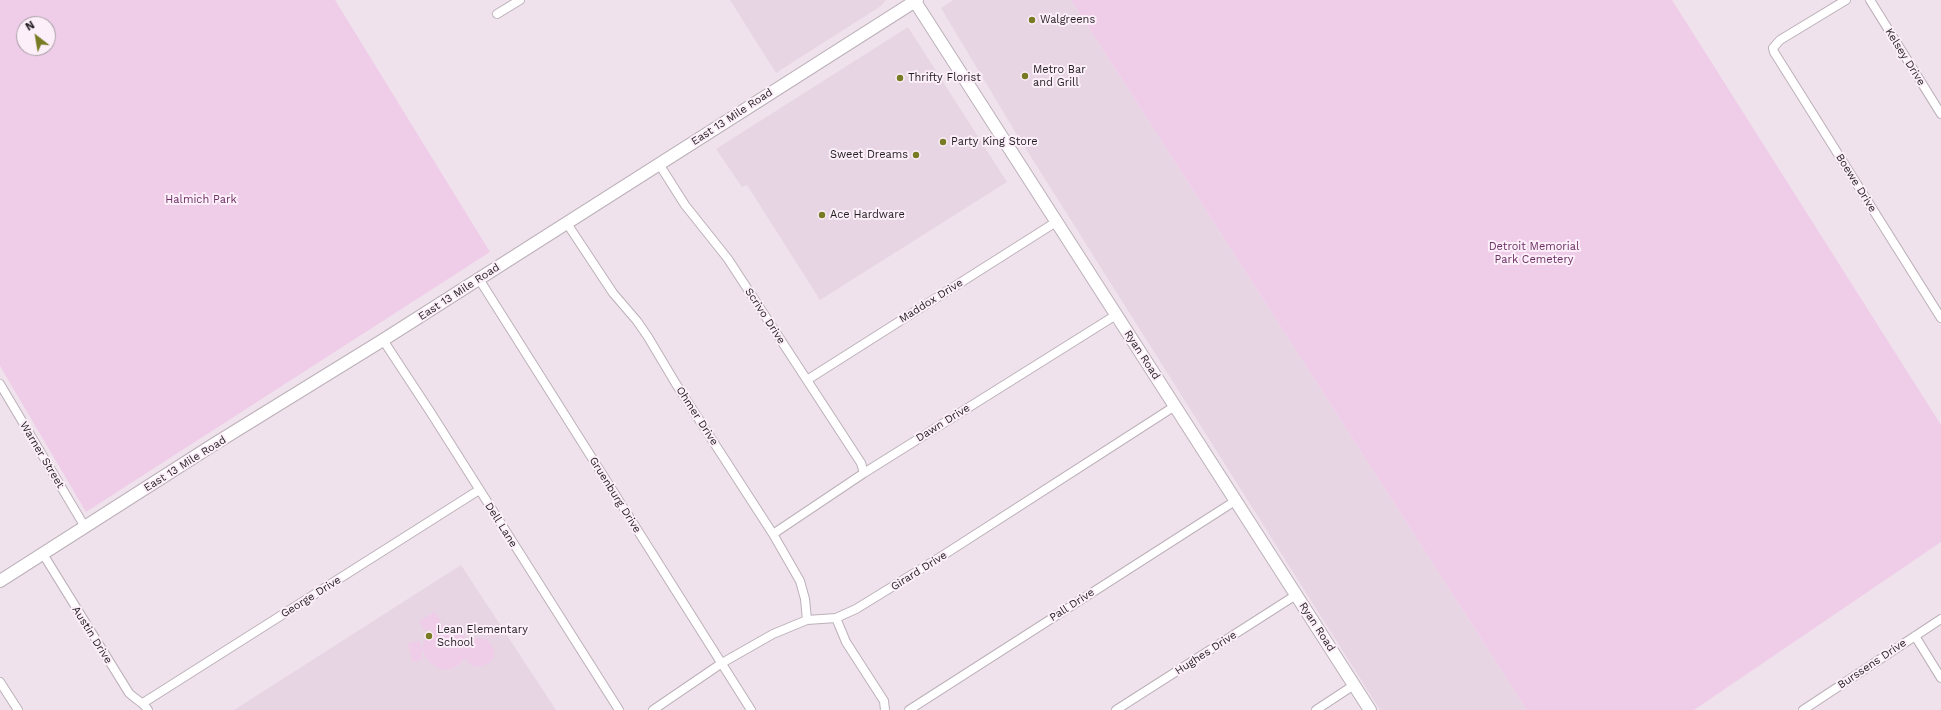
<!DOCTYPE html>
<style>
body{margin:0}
#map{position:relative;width:1941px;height:710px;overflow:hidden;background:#efe2ec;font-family:"Work Sans",sans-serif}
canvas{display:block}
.north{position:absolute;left:16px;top:16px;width:40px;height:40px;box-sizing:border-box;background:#fceff9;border:1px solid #a59ba3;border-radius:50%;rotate:329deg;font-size:11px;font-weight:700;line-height:16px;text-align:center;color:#221d21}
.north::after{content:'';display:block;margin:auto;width:14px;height:18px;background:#787b24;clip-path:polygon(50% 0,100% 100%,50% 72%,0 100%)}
</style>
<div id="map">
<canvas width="1941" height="710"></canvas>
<div class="north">N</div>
</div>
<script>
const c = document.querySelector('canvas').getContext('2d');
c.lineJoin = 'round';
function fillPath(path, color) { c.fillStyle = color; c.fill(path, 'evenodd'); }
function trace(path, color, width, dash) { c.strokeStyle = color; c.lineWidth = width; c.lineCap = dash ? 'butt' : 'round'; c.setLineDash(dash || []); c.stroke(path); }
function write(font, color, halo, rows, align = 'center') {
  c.font = font + ' "Work Sans",sans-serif'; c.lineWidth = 4; c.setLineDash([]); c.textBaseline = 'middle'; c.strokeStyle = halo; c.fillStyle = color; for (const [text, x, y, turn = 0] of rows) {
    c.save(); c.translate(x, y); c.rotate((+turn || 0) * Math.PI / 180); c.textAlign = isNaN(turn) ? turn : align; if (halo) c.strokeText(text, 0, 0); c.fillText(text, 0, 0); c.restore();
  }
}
fillPath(new Path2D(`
 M730,0H886L881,6L776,73Z
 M953,0H1071L1527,710H1380L1014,130L941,8Z
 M908,27L1007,182L820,300L747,185L742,187L716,149Z
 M461,565L556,710H234Z`), '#e8d5e4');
fillPath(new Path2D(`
 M0,0H335L490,252L86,512L0,366ZM24,24H48V48H24Z
 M1071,0H1672L1941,425V542L1694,710H1527Z
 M435,612L441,622L435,627C452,622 458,627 467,641L477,638L487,639L494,649V658C485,668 473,670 465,658C451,677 431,671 423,651L421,652L423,659L412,662L408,643L420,641L422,649L425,637L433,628L425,631L419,621Z`), '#efcde8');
const street = new Path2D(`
 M1846,0L1780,40L1773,48L1774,52L1941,318
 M1870,0L1941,114
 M497,14L520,0
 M659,164L685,205L728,259L861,463L864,473
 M566,222L613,293L637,321L648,337L676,384L773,534L800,581L805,599L807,620
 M479,279L751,710
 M383,340L431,413L619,710
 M807,380L1056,222
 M0,384L85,527
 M773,534L864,473L1116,315
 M43,554L129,693C136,700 143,702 148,710
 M836,618L846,642L884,701L885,710
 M1915,636L1941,678
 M0,682L18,710
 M143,703L479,490
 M653,710L722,663L773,634L807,620L836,618L856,609L942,556L1175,406
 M909,710L1235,501
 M1116,710L1296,595
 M1316,710L1354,685
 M1803,710L1941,619`);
const secondary = new Path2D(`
 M914,0L1370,710
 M0,581L216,443L383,340L917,0`);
trace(street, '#bcb0b9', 10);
trace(secondary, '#bcb0b9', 14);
trace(street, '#fff', 8);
trace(secondary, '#fff', 12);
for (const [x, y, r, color] of [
 [1032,20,4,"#787b24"],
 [1025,76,4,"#787b24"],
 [900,78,4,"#787b24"],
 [943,142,4,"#787b24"],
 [916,155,4,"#787b24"],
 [822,215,4,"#787b24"],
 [429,636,4,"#787b24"]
]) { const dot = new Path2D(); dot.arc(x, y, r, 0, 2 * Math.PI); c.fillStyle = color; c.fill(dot); trace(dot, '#fceff9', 1.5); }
write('11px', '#221d21', '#fceff9', [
 ["Walgreens",1040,20],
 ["Metro Bar",1033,70],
 ["and Grill",1033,83],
 ["Thrifty Florist",908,78],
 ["Party King Store",951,142],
 ["Sweet Dreams",908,155,"right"],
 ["Ace Hardware",830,215],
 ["Lean Elementary",437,630],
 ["School",437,643]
], 'left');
write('11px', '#221d21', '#fceff9', [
 ["Kelsey Drive",1905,57,58],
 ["East 13 Mile Road",732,117,-33],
 ["Boewe Drive",1856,183,58],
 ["East 13 Mile Road",459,292,-33],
 ["Maddox Drive",931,301,-32],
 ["Scrivo Drive",765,316,57],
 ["Ryan Road",1142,355,57],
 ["Ohmer Drive",697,416,57],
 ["Dawn Drive",943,423,-32],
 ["Warner Street",42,455,59],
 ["East 13 Mile Road",185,464,-32],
 ["Gruenburg Drive",615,495,58],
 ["Dell Lane",501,525,58],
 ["Girard Drive",919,571,-32],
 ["George Drive",311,597,-32],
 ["Pall Drive",1072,605,-33],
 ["Ryan Road",1317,627,57],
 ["Austin Drive",92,635,58],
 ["Hughes Drive",1206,653,-33],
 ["Burssens Drive",1872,664,-34]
]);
write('11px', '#6c3064', '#fceff9', [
 ["Halmich Park",201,200],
 ["Detroit Memorial",1534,247],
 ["Park Cemetery",1534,260]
]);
</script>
